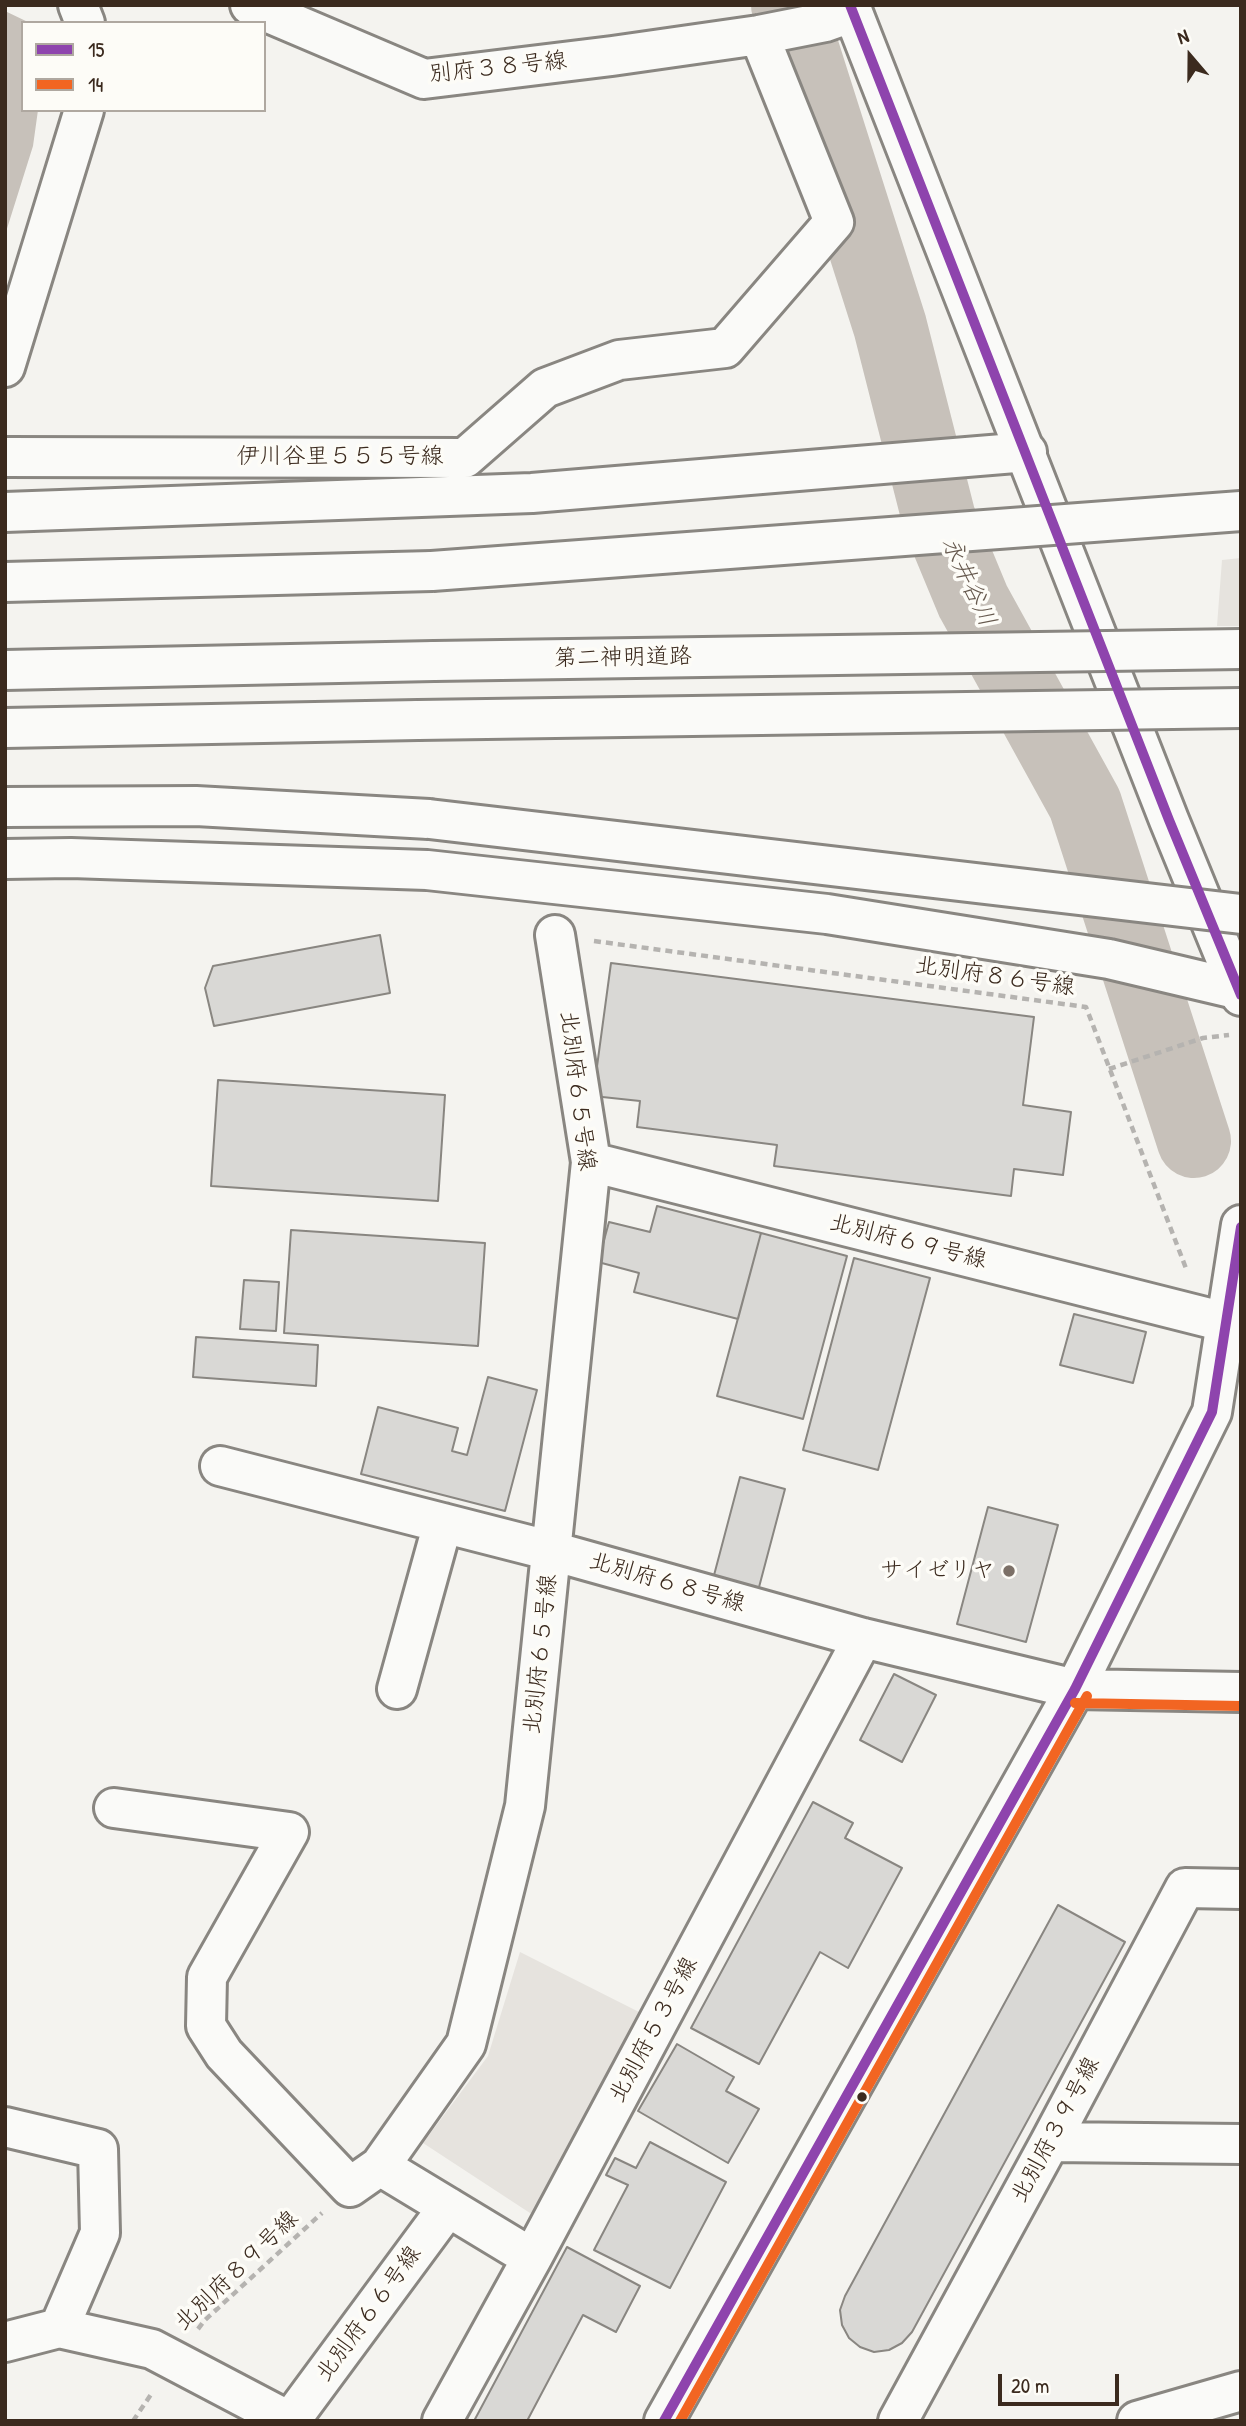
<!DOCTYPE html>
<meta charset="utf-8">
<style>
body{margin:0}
#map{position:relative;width:1246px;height:2426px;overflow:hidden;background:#f4f3ef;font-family:"Patrick Hand",sans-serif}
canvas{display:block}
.frame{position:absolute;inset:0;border:7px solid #3b2a1e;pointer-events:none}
.legend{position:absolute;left:21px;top:21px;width:245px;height:91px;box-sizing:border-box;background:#fdfcf7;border:2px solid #afa8a0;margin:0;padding:9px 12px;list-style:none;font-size:21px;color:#3b2a1e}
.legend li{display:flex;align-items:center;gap:14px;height:35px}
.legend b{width:35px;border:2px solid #afa8a0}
.north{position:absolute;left:1155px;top:21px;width:70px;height:70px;-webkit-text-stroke:5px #fdfcf7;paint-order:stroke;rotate:340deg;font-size:19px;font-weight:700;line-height:28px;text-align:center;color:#3b2a1e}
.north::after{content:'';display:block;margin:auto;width:24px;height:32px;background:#3b2a1e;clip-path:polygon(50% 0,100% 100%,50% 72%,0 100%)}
.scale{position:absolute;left:998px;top:2374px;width:121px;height:32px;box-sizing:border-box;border:4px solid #3b2a1e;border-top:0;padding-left:9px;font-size:21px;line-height:24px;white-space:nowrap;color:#3b2a1e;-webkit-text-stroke:5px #fdfcf7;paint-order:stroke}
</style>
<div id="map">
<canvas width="1246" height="2426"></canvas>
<div class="frame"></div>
<ul class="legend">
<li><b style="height:9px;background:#8e44ad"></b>15</li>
<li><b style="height:9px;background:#f26522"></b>14</li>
</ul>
<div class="north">N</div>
<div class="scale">20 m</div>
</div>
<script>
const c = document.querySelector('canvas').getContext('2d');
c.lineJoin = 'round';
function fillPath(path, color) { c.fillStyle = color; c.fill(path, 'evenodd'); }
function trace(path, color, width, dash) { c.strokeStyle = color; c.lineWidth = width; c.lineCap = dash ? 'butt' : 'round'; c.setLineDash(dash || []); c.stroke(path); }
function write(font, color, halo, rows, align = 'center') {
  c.font = font + ' "Patrick Hand","Klee One",sans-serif'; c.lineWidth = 7; c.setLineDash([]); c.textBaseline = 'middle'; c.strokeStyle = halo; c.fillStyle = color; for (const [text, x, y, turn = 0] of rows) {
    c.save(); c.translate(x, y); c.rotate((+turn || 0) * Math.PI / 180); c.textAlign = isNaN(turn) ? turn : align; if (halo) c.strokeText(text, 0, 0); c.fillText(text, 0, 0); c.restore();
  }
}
fillPath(new Path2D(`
 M1241,558V626H1217L1222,560Z
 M520,1952L643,2014L533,2215L423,2143L488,2056Z`), '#e6e3de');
fillPath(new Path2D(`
 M5,11L30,23H23V110H38L33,146L5,235Z`), '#c7c1ba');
trace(new Path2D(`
 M788,5L890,326L939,519L973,601L1085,804L1194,1141`), '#c7c1ba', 74);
const building = new Path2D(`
 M380,935L390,993L214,1026L205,988L213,966Z
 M611,963L1034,1017L1023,1105L1071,1112L1063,1175L1014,1169L1011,1196L774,1166L777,1145L637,1127L640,1101L593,1096Z
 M218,1080L445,1095L438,1201L211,1186Z
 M657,1206L761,1233L738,1319L634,1292L639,1273L598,1262L609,1222L650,1232Z
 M291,1230L485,1243L478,1346L284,1333Z
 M761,1233L847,1256L803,1419L717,1396Z
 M854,1258L930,1278L878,1470L803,1450Z
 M244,1280L279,1282L276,1331L240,1329Z
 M1074,1314L1146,1332L1133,1383L1060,1365Z
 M196,1337L318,1345L316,1386L193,1377Z
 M488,1377L537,1390L505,1511L361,1474L378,1407L458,1428L452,1451L467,1455Z
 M740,1477L785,1489L758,1591L713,1579Z
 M988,1507L1058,1525L1026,1642L957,1624Z
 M894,1674L936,1695L902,1762L860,1740Z
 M813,1802L853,1823L845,1838L902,1868L848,1968L820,1952L759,2064L691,2028Z
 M1058,1905L1125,1942L912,2332L902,2343L889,2350L874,2352L860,2347L849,2338L842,2325L840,2310L845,2296Z
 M677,2044L734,2077L726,2091L759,2109L728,2163L638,2111Z
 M650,2142L726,2182L670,2288L594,2250L628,2185L606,2175L615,2158L636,2168Z
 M567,2247L640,2286L616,2332L583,2315L527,2421H474Z`);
fillPath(building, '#d9d8d5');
trace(building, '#898681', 2);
const minor = new Path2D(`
 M78,5L85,23
 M250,5L424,79L612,56L759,35L825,22L853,12
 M850,5L1169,820L1241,996
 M5,367L84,110
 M5,457L465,458L545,388L619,360L725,348L834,222L759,35
 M591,1162L1225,1322
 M220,1466L552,1551L863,1638L1075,1689L1241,1692
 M397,1689L443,1523
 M114,1808L289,1832L207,1977L206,2026L224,2054L350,2187L380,2166
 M5,2127L98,2149L100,2233L59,2328
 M1050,2142L1241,2144
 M532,2258L380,2166L466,2044L525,1806L591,1162L555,935
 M5,2342L59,2328L152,2349L289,2421
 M290,2421L448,2207
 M442,2421L532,2258L863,1638
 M664,2421L1075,1689L1212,1412L1241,1225
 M898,2421L1050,2142L1185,1888L1241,1889
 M1137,2421L1241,2391`);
const highway = new Path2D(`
 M5,512L532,493L1027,452
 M5,582L432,571
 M5,670L434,661
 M5,728L418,720
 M5,807L196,806L429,819
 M5,859L71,858L427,870L827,914L1109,959L1240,990`);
trace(minor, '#898681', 44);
trace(highway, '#898681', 44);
trace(new Path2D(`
 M594,941L1086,1007L1187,1271
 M1109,1069L1203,1038L1229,1035
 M198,2329L205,2320L322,2213
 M133,2421L152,2393`), '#b5b3b0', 4.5, [7, 5]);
trace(minor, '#fafaf8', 38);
trace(highway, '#fafaf8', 38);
const highwayBridge = new Path2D(`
 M432,571L1241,511
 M434,661L1241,649
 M418,720L1241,708
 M429,819L1241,914`);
trace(highwayBridge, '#898681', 44, []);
trace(highwayBridge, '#fafaf8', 38);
trace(new Path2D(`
 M850,5L1169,820L1241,995
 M664,2421L1075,1689L1212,1412L1241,1227`), '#8e44ad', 10);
trace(new Path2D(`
 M1075,1703L1241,1706
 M680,2421L1087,1696`), '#f26522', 10);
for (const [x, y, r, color] of [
 [1009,1571,7,"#7c7067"],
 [862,2097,6,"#3b2a1e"]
]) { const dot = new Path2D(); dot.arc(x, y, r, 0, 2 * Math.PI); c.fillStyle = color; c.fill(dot); trace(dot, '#fdfcf7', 2.5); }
write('23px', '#3b2a1e', '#fdfcf7', [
 ["別府３８号線",498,68,-6],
 ["伊川谷里５５５号線",340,457],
 ["第二神明道路",623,658,-1],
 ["北別府８６号線",995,977,8],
 ["北別府６５号線",577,1091,83],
 ["北別府６９号線",908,1242,14],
 ["北別府６８号線",667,1583,16],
 ["北別府６５号線",541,1654,-84],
 ["北別府５３号線",654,2030,-62],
 ["北別府３９号線",1056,2130,-62],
 ["北別府８９号線",237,2271,-44],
 ["北別府６６号線",369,2314,-54]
]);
write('23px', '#3b2a1e', '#fdfcf7', [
 ["サイゼリヤ",995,1571]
], 'right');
write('italic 24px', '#65584d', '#fdfcf7', [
 ["永井谷川",968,582,65]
]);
</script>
